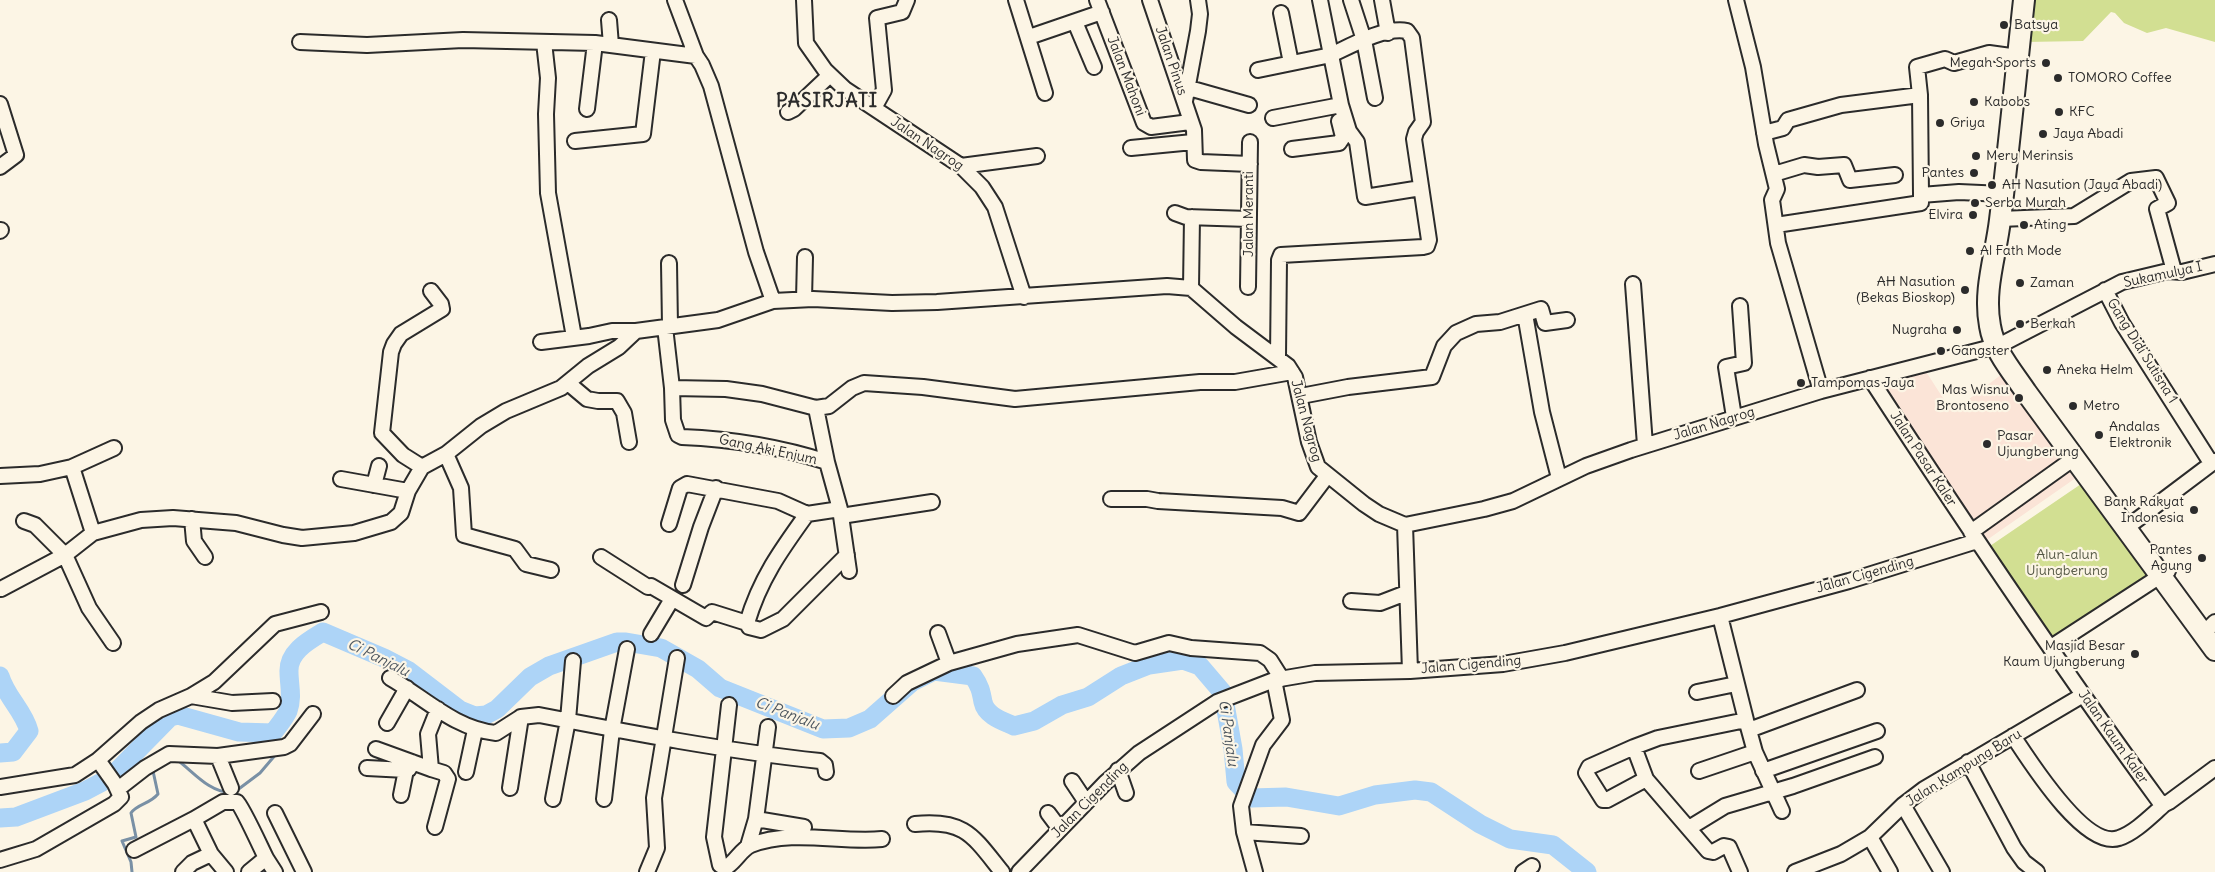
<!DOCTYPE html>
<style>
body{margin:0}
canvas{display:block;background:#fcf5e5}
</style>
<canvas width="2215" height="872"></canvas>
<script>
const c = document.querySelector('canvas').getContext('2d');
c.lineJoin = 'round';
function fillPath(path, color) { c.fillStyle = color; c.fill(path, 'evenodd'); }
function trace(path, color, width, dash) { c.strokeStyle = color; c.lineWidth = width; c.lineCap = dash ? 'butt' : 'round'; c.setLineDash(dash || []); c.stroke(path); }
function write(font, color, halo, rows, align = 'center') {
  c.font = font + ' Delius,sans-serif'; c.lineWidth = 4.5; c.setLineDash([]); c.textBaseline = 'middle'; c.strokeStyle = halo; c.fillStyle = color; for (const [text, x, y, turn = 0] of rows) {
    c.save(); c.translate(x, y); c.rotate((+turn || 0) * Math.PI / 180); c.textAlign = isNaN(turn) ? turn : align; if (halo) c.strokeText(text, 0, 0); c.fillText(text, 0, 0); c.restore();
  }
}
fillPath(new Path2D(`
 M1923,367L1952,412L2006,371L2080,475L1984,542L1870,378Z`), '#fbe4d7');
fillPath(new Path2D(`
 M2030,0H2215V42L2166,28L2147,33L2124,23L2115,13L2111,12L2083,41L2025,42Z
 M2084,482L2152,574L2055,639L2051,638L1987,548Z`), '#d2df92');
trace(new Path2D(`
 M273,733L277,743
 M176,759C194,772 207,791 231,793
 M236,791L260,773L277,753
 M132,872L131,862L122,841L136,837L131,813C137,804 150,804 158,794L153,771L155,768`), '#7990a5', 3);
trace(new Path2D(`
 M0,676C6,697 24,711 29,731L13,752L0,753
 M0,818L16,817L85,791L102,782L119,769L170,717L178,715L239,732L273,733C278,726 285,718 288,711C293,697 289,685 289,672C288,652 308,641 323,632L384,658L409,671L460,710L475,716L486,715L497,709L530,677L549,666L617,642H626L661,648L698,669L720,688L823,729L849,728L870,719L912,682L934,671L973,676C980,686 981,691 983,702C986,716 1003,721 1014,726L1034,721L1062,705L1088,697L1121,676L1149,665L1183,660L1200,666L1223,693L1233,749L1236,782L1251,798L1286,797L1339,806L1375,795L1415,790L1431,792L1480,824L1510,839L1553,845L1587,872`), '#add4f7', 19);
const minor = new Path2D(`
 M675,0L696,56L702,65L711,86L756,252L773,301
 M804,0L806,43L825,70L845,89L961,166L982,187L995,207L1024,297
 M1016,0L1045,93
 M1097,0L1144,123L1151,127L1190,122
 M1150,0L1194,130L1195,160L1201,162L1250,164
 M1351,0L1364,40L1375,98
 M1382,0L1388,33
 M1736,0L1753,67L1766,144L1777,189L1772,200L1778,243L1821,391
 M1281,13L1291,63
 M609,20L611,45
 M1075,22L1094,67
 M1029,37L1102,12
 M300,42L367,45L463,40L595,43L696,56
 M544,42L548,78L546,114L548,193L574,337
 M1258,70L1331,55L1341,105L1349,131L1357,142L1365,197L1421,188
 M1189,88L1249,105
 M1920,95L1917,67L1945,59L1954,63L1989,53L2018,57
 M1185,101L1198,31L1200,14L1198,0
 M0,104L16,155L0,167
 M874,108L884,90L877,18L902,12L907,0
 M587,109L595,43
 M788,112L794,109L830,75
 M1273,118L1341,105
 M1764,133L1783,128L1788,120L1841,105L1920,95L1921,195L1959,192L2003,194
 M575,141L643,134L653,51
 M1131,148L1193,142
 M1292,149L1339,143L1343,137L1339,121
 M961,166L1037,156
 M1774,174L1804,165L1818,167L1844,165L1850,180L1895,175
 M1175,213L1186,217L1249,219
 M2000,219L2074,216L2131,181L2156,178L2168,203L2157,209L2174,271
 M1776,225L1921,203V195
 M0,231L1,230
 M669,263L670,326
 M1633,284L1645,445
 M1248,287L1250,142
 M1191,288L1192,217
 M2105,290L2122,323L2211,463
 M804,299L805,257
 M1525,314L1542,412L1559,478
 M665,327L672,388L673,420L678,435L682,437C731,439 781,447 827,462L840,509L849,571
 M541,342L589,336L612,331H636L718,320L773,301L813,299L892,303L937,302L1167,286L1191,288L1236,327L1288,366L1295,377L1309,442L1318,467L1364,504L1379,514L1405,525L1484,509L1513,501L1586,466L1631,450L1821,391L1996,346
 M2006,342L2122,282L2168,271L2182,272L2215,264
 M1278,357L1279,260L1281,255L1423,247L1427,246L1429,240L1414,139L1416,132L1423,122L1412,38L1407,31C1386,26 1350,46 1331,55L1320,0
 M1870,378C1963,521 2058,663 2159,801L2165,804L2169,802L2215,768
 M568,383L587,399L598,401H617L624,413L629,442
 M672,388L726,389L762,394L816,408L829,406L852,388L864,383L923,387L1015,399L1200,382H1235L1292,372
 M1301,396L1348,387L1432,377L1444,346L1456,333L1476,324L1500,322L1541,309L1545,323L1567,320
 M816,408L827,462
 M1734,417L1726,367L1744,363L1740,306
 M446,454L461,488L464,535L515,549L526,564L551,570
 M72,467L114,448
 M422,467L403,455L382,433L391,352L394,344L401,334L442,309L441,304L431,291
 M0,476L40,474L72,467L93,533
 M341,479L408,491
 M374,485L379,466
 M1111,499H1147L1158,501L1282,508L1299,513L1327,476
 M807,514C781,550 760,579 747,623L749,627L761,630L783,619L847,555
 M841,516L932,502
 M192,519L194,541L205,557
 M24,521L35,525L65,555L89,608L113,643
 M2134,522L2215,461
 M669,524L680,488L687,484L778,501L807,514L840,509
 M1405,525L1410,671
 M1971,532L2073,459
 M601,557L648,587L651,586L706,618L712,612L747,623
 M683,585L701,527L716,488
 M1,589L65,555L93,533L141,520L173,518L236,523L283,535L302,538L354,533L391,522L401,513L408,491L422,467L446,454L481,426L506,411L561,388L588,366L619,347L636,331
 M1351,601L1380,603L1406,593
 M1720,616L1746,720L1658,738L1634,747L1646,779L1708,851L1713,852L1724,846L1729,847L1740,872
 M2211,626L2215,622
 M938,633L949,663
 M651,634L672,599
 M2051,647L2168,571
 M390,678C425,698 455,729 496,733L521,717
 M1697,692L1736,684
 M191,696L232,703L273,701
 M893,696L907,683L949,663L1017,644L1078,635L1135,653L1169,643L1191,648L1260,653L1270,660L1282,679
 M729,705L714,837L720,865L725,868C735,863 741,849 751,845C793,829 839,843 882,839
 M387,723L407,688
 M1747,723L1755,752L1782,811
 M1749,730L1857,690
 M2013,736C2029,760 2085,850 2119,838C2135,833 2152,815 2165,804
 M1634,747L1589,767L1586,773L1603,800H1607L1646,779
 M376,749L431,769
 M218,756L231,788
 M98,760L141,722L159,710L191,696L214,682L275,624L321,612
 M1968,762L2014,848L2024,862L2037,872
 M367,768L406,770L409,769L412,762
 M1118,770L1126,793
 M1699,771L1755,752
 M1763,771L1877,731
 M466,772L475,730
 M1072,781L1086,802
 M0,787L75,775L98,760L115,784L121,797L114,804L36,849L0,860
 M510,788L521,717L539,715C632,733 726,751 820,761L825,765L826,772
 M118,789L145,768L169,754L218,756L284,747L290,744L313,714
 M401,795L406,770
 M553,799L568,720L573,661
 M604,799L612,730L627,649
 M1903,805L1942,872
 M275,813L304,872
 M1048,813L1060,829
 M194,819L223,802H237C242,806 261,848 266,858L249,872
 M756,819L804,827
 M915,824C965,819 973,836 1002,872
 M435,827L448,779L444,773L431,769L428,734L438,709
 M1689,828L1725,806L1793,786L1875,757
 M1244,832L1301,836
 M1870,837L1890,872
 M748,846L756,819L768,727
 M134,850L194,819L211,854
 M266,858L275,872
 M183,872L192,863L211,854L226,872
 M647,872L657,848L654,798L677,658
 M1019,872L1105,783L1139,753L1217,702L1274,680L1315,673L1410,671L1503,664L1565,653L1720,616L1849,581L1977,541
 M1255,872L1244,832L1241,806L1263,745L1282,720L1274,680
 M1523,872L1532,866
 M1795,872L1841,854L1870,837L1903,805L1924,789L2083,695`);
const highway = new Path2D(`
 M2024,0C2016,73 2009,147 2000,220C1996,255 1983,290 1990,326C1994,351 2012,371 2026,392L2215,650`);
trace(minor, '#2b2b2b', 18);
trace(highway, '#2b2b2b', 24);
trace(minor, '#fcf5e5', 14);
trace(highway, '#fcf5e5', 20);
for (const [x, y, r, color] of [
 [2004,25,5,"#2b2b2b"],
 [2046,63,5,"#2b2b2b"],
 [2058,78,5,"#2b2b2b"],
 [1974,102,5,"#2b2b2b"],
 [2059,112,5,"#2b2b2b"],
 [1940,123,5,"#2b2b2b"],
 [2043,134,5,"#2b2b2b"],
 [1976,156,5,"#2b2b2b"],
 [1974,173,5,"#2b2b2b"],
 [1992,185,5,"#2b2b2b"],
 [1975,203,5,"#2b2b2b"],
 [1973,215,5,"#2b2b2b"],
 [2024,225,5,"#2b2b2b"],
 [1970,251,5,"#2b2b2b"],
 [2020,283,5,"#2b2b2b"],
 [1965,290,5,"#2b2b2b"],
 [2020,324,5,"#2b2b2b"],
 [1957,330,5,"#2b2b2b"],
 [1941,351,5,"#2b2b2b"],
 [2047,370,5,"#2b2b2b"],
 [1801,383,5,"#2b2b2b"],
 [2019,398,5,"#2b2b2b"],
 [2073,406,5,"#2b2b2b"],
 [2099,435,5,"#2b2b2b"],
 [1987,444,5,"#2b2b2b"],
 [2194,510,5,"#2b2b2b"],
 [2202,558,5,"#2b2b2b"],
 [2135,654,5,"#2b2b2b"]
]) { const dot = new Path2D(); dot.arc(x, y, r, 0, 2 * Math.PI); c.fillStyle = color; c.fill(dot); trace(dot, '#fcf5e5', 2); }
write('14px', '#2b2b2b', '#fcf5e5', [
 ["Batsya",2014,25],
 ["Megah Sports",2036,63,"right"],
 ["TOMORO Coffee",2068,78],
 ["Kabobs",1984,102],
 ["KFC",2069,112],
 ["Griya",1950,123],
 ["Jaya Abadi",2053,134],
 ["Mery Merinsis",1986,156],
 ["Pantes",1964,173,"right"],
 ["AH Nasution (Jaya Abadi)",2002,185],
 ["Serba Murah",1985,203],
 ["Elvira",1963,215,"right"],
 ["Ating",2034,225],
 ["Al Fath Mode",1980,251],
 ["AH Nasution",1955,282,"right"],
 ["(Bekas Bioskop)",1955,298,"right"],
 ["Zaman",2030,283],
 ["Berkah",2030,324],
 ["Nugraha",1947,330,"right"],
 ["Gangster",1951,351],
 ["Aneka Helm",2057,370],
 ["Tampomas Jaya",1811,383],
 ["Mas Wisnu",2009,390,"right"],
 ["Brontoseno",2009,406,"right"],
 ["Metro",2083,406],
 ["Andalas",2109,427],
 ["Elektronik",2109,443],
 ["Pasar",1997,436],
 ["Ujungberung",1997,452],
 ["Bank Rakyat",2184,502,"right"],
 ["Indonesia",2184,518,"right"],
 ["Pantes",2192,550,"right"],
 ["Agung",2192,566,"right"],
 ["Masjid Besar",2125,646,"right"],
 ["Kaum Ujungberung",2125,662,"right"]
], 'left');
write('14px', '#2b2b2b', '#fcf5e5', [
 ["Jalan Pinus",1171,61,71],
 ["Jalan Mahoni",1126,76,69],
 ["Jalan Nagrog",927,144,34],
 ["Jalan Meranti",1249,214,-90],
 ["Sukamulya I",2163,275,-12],
 ["Gang Didi Sutisna 1",2142,351,58],
 ["Jalan Nagrog",1306,421,75],
 ["Jalan Nagrog",1714,424,-17],
 ["Gang Aki Enjum",768,450,12],
 ["Jalan Pasar Kaler",1923,459,57],
 ["Jalan Cigending",1865,575,-16],
 ["Jalan Cigending",1471,665,-5],
 ["Jalan Kaum Kaler",2113,737,55],
 ["Jalan Kampung Baru",1964,768,-32],
 ["Jalan Cigending",1090,800,-45]
]);
write('14px', '#555845', '#fcf5e5', [
 ["Alun-alun",2067,555],
 ["Ujungberung",2067,571]
]);
write('italic 15px', '#4c555e', '#fcf5e5', [
 ["Ci Panjalu",378,658,26],
 ["Ci Panjalu",787,714,21],
 ["Ci Panjalu",1228,733,82]
]);
c.letterSpacing = '1px';
write('bold 19px', '#2b2b2b', '#fcf5e5', [
 ["PASIRJATI",827,102]
]);
c.letterSpacing = '0px';
</script>
